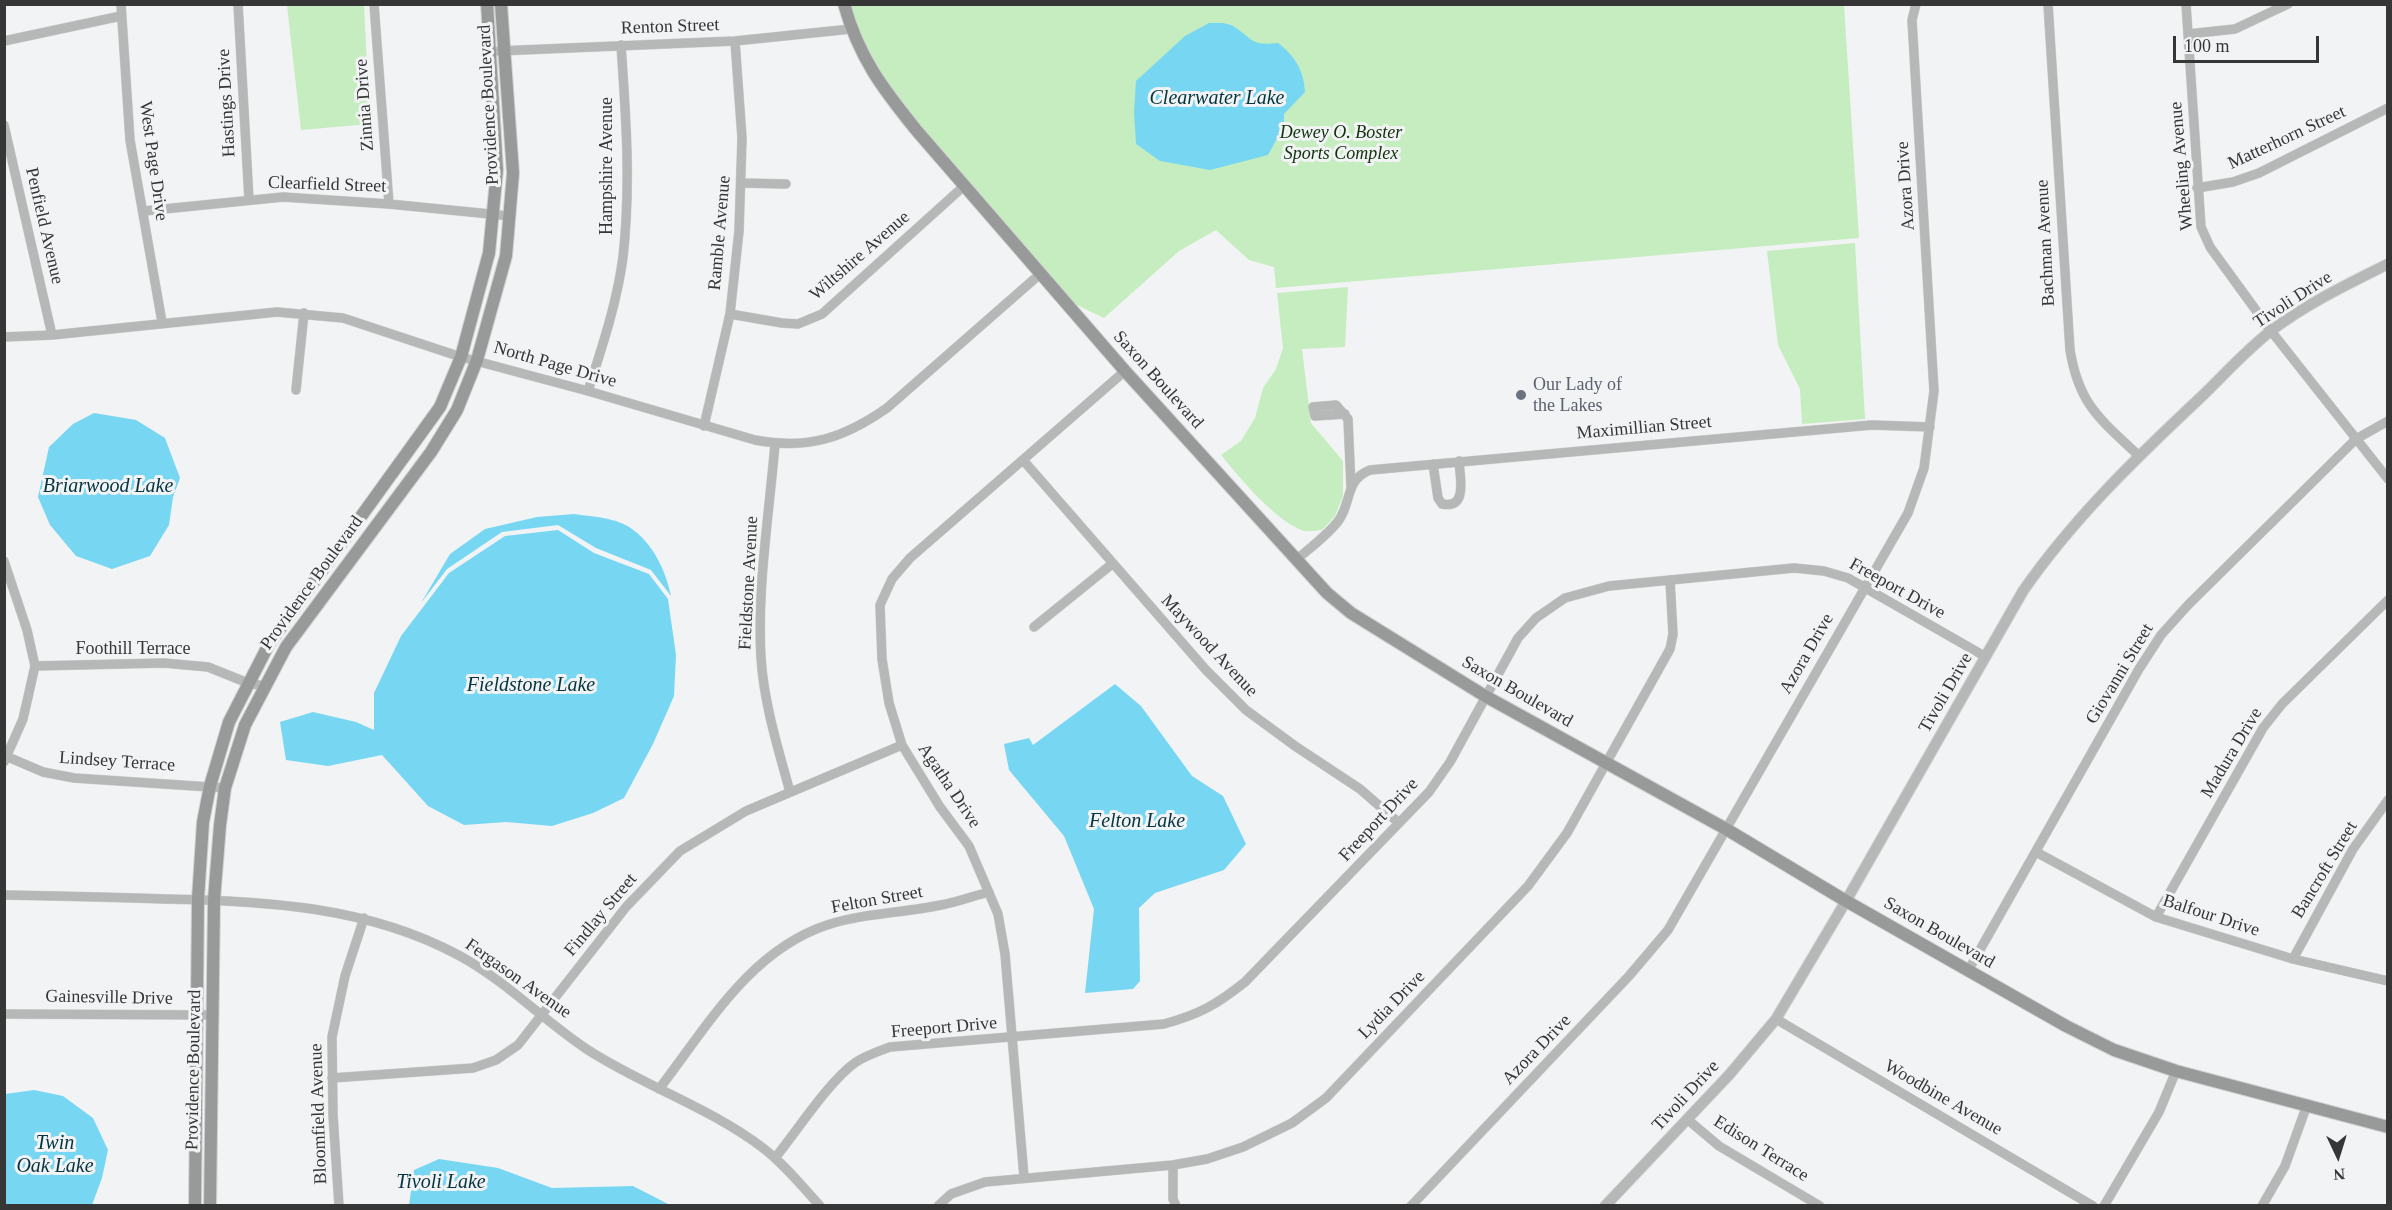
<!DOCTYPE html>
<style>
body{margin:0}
#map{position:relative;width:2392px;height:1210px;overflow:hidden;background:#f2f3f4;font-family:Georgia,serif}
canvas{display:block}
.frame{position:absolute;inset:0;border:6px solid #363637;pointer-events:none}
.north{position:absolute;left:2308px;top:1126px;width:60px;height:60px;-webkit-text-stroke:4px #f2f3f4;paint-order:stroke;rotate:176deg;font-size:16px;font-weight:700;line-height:24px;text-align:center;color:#363637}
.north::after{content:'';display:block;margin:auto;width:21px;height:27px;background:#363637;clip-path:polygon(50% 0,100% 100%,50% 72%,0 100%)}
.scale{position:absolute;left:2173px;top:36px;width:146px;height:27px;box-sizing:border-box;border:3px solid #363637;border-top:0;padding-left:8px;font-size:18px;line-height:21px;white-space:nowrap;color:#363637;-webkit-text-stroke:4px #f2f3f4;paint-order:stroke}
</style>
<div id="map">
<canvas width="2392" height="1210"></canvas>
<div class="frame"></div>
<div class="north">N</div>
<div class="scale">100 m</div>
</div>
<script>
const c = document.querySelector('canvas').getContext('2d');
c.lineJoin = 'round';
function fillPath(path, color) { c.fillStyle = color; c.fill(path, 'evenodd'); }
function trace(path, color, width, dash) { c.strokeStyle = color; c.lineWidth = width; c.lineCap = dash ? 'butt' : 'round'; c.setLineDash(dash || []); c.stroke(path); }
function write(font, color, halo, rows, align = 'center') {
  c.font = font + ' Georgia,serif'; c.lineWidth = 6; c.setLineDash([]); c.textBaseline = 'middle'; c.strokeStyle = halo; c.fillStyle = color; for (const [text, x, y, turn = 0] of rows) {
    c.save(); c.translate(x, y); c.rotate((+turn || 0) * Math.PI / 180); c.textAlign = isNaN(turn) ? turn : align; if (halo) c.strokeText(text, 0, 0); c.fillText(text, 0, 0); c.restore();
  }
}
fillPath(new Path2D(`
 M287,5H364L370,124L301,130Z
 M850,5H1844L1859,238L1276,288L1274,267L1249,260L1216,230L1179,251L1104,318L1075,304L913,119L878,73L860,37Z
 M1855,243L1865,419L1802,424L1800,389L1778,345L1767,251Z
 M1348,287L1345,347L1302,349L1311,423L1343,461V496L1335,516L1322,530C1317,530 1309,532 1304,531C1275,521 1240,478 1221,455L1241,441L1255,418L1263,388L1276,369L1283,348L1277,293Z`), '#c5edbf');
fillPath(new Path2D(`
 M1209,23C1216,23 1227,22 1233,26C1254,39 1249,46 1278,43C1294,55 1304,70 1305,92L1284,114V126L1268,155L1210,170L1160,161L1136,144L1134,112L1136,81L1185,36Z
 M94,413L136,420L165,438L180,478L173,497L169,525L150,556L112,569L76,556L50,525L38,497L49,447L73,424Z
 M574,514C588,516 603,517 616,521C647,531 665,566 671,596L651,570L596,548L558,525L502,532L447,569L421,603L450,554L485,529L537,517Z
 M558,530L594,553L649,574L668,599L676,655L674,696L653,744L624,798L593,813L552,826L506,822L464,825L428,806L382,755L328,766L286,760L280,722L313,712L356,722L374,730V693L401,636L449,573L505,536Z
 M1115,684L1141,706L1192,776L1223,796L1246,844L1224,870L1155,893L1139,908L1140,981L1133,989L1085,993L1094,909L1064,836L1009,770L1004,744L1029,738L1033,745Z
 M34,1090L63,1096L93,1118L108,1150L102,1178L92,1205H5V1094Z
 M439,1159L498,1168L552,1188L633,1186L670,1205H409L414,1170Z`), '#77d7f3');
const minor = new Path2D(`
 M121,4L130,140L162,322
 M238,4L249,200
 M374,4L389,204
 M2048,4L2070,350C2079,405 2100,419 2139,456
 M2186,4L2201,227L2210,247L2271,331L2388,479
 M2188,34L2235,29L2288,4
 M4,41L121,16
 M498,51L735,41L851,29
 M4,125L52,335
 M742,183L786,184
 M2197,188L2233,182L2259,173L2388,108
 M144,211L283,197L389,204L510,216
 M730,314L782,323L798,324L822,314L964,186
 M4,337L52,335L277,312L343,318L461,357L588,391L755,440C808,450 844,438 887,408L1040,274
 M296,390L304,313
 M588,391C602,347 617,303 623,257C631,186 626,116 621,45
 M1345,414L1315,416L1313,407L1336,405L1348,419L1351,487
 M704,426L730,314L739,231L742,138L735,41
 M775,444C769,515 757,588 761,658C764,704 778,748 790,792
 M1023,460L1206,670L1246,710L1295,746L1360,789L1399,823
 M1433,464L1438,498L1442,504C1468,509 1460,478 1459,461
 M1296,560C1311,547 1328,535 1339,520C1352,501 1345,480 1370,470L1872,425L1930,427
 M4,561L27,630L35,666L23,719L4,762
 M1034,627L1112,564
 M35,666L164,663L208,667L248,683L264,686
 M8,757L43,772L74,778L225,788
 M2036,852L2156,917L2293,959L2388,981
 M4,895C58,896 111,897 164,899C266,901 368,906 460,956C506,981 544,1021 588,1050C644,1086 709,1107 763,1148C784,1164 802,1186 820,1206
 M2156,917L2263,728L2282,704L2388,600
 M2293,959L2353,849L2388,800
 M1968,971L2139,669L2161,635L2188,605L2356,439L2388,421
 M4,1014L214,1015
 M1776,1019L2093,1206
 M332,1078L473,1068L496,1060L518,1045L626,907L680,851L746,811L902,745
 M659,1089C707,1027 749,951 827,925C864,913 903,913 941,905C957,902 973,896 989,892
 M1687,1119L1719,1146L1820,1206
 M775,1158C797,1131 829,1081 856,1062C867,1055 879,1051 890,1047L1164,1024C1200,1014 1216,1005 1245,982L1429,792L1450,762L1518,638L1536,618L1565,598L1609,586L1794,568L1824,571L1848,578L1986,657
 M1173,1165V1199L1176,1206
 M1024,1177L1005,954L998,914L969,846L940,807L902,745L889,703L882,659L880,605L892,579L910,558L1125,371
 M339,1206L333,1115L332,1037L345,976L364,918
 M938,1206L951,1194L985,1182L1173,1165L1207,1159L1243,1147L1292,1123L1326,1098L1528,886L1567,833L1670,649L1673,634L1670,580
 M1411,1206L1629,976L1668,930L1908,513L1924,468L1934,391L1912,20L1916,4
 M2104,1206L2159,1112L2176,1071
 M2262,1206L2285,1166L2307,1105`);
const tertiary = new Path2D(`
 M1605,1206L1729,1075L1776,1019L1846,901L2023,591C2073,519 2135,459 2199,399C2223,376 2246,350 2272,330C2308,303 2348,284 2388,264`);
const secondary = new Path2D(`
 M844,4C859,58 883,89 917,131L1125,371L1327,593L1351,613L1485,696L1726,829L1846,901L2066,1026L2114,1050L2176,1071L2388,1127
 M195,1206L198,899L203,822L210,786L229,722L269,644L440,407L461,357L489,253L497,170L487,4
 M210,1206L214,900L220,825L225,788L245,725L286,647L431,452L457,410L477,360L506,256L513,173L501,4`);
trace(minor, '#d0d1d2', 10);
trace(tertiary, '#d0d1d2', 12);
trace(secondary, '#d0d1d2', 14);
trace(minor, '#b6b7b7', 9);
trace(tertiary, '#b6b7b7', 10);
trace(secondary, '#989999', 12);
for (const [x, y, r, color] of [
 [1521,395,6,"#6b7280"]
]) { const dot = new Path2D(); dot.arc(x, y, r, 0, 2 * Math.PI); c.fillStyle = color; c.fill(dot); trace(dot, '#f2f3f4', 2); }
write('18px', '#363637', '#f2f3f4', [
 ["Renton Street",670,27,-2],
 ["Hastings Drive",227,103,-93],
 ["Zinnia Drive",365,105,-94],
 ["Providence Boulevard",489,105,-93],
 ["Matterhorn Street",2287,138,-25],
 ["West Page Drive",153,161,82],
 ["Hampshire Avenue",607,166,-90],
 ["Wheeling Avenue",2182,166,-95],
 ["Clearfield Street",327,185,2],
 ["Azora Drive",1906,186,-94],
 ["Penfield Avenue",44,226,77],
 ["Ramble Avenue",720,233,-85],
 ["Bachman Avenue",2046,243,-93],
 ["Wiltshire Avenue",860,256,-41],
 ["Tivoli Drive",2293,300,-33],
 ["North Page Drive",555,365,16],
 ["Saxon Boulevard",1158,380,48],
 ["Maximillian Street",1644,428,-5],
 ["Providence Boulevard",312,583,-54],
 ["Fieldstone Avenue",749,583,-87],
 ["Freeport Drive",1897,589,29],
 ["Maywood Avenue",1209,646,47],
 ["Foothill Terrace",133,649],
 ["Azora Drive",1807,654,-60],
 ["Giovanni Street",2120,674,-59],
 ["Saxon Boulevard",1517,692,30],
 ["Tivoli Drive",1946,693,-60],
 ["Madura Drive",2232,753,-59],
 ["Lindsey Terrace",117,762,4],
 ["Agatha Drive",949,786,56],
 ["Freeport Drive",1379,820,-47],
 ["Bancroft Street",2325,870,-59],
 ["Felton Street",877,900,-10],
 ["Findlay Street",601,915,-50],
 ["Balfour Drive",2211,916,18],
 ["Saxon Boulevard",1939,933,30],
 ["Fergason Avenue",518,979,35],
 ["Gainesville Drive",109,998,1],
 ["Lydia Drive",1392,1005,-46],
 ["Freeport Drive",944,1028,-5],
 ["Azora Drive",1537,1050,-46],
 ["Providence Boulevard",194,1070,-89],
 ["Tivoli Drive",1686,1096,-47],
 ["Woodbine Avenue",1943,1098,30],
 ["Bloomfield Avenue",319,1114,-92],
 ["Edison Terrace",1761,1149,32]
]);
write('italic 18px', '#0f320a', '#f2f3f4', [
 ["Dewey O. Boster",1341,133],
 ["Sports Complex",1341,154]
]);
write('18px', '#5b616d', '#f2f3f4', [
 ["Our Lady of",1533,385],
 ["the Lakes",1533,406]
], 'left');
write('italic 20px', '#043440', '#f2f3f4', [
 ["Clearwater Lake",1217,99],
 ["Briarwood Lake",108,487],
 ["Fieldstone Lake",531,686],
 ["Felton Lake",1137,822],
 ["Twin",55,1144],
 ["Oak Lake",55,1167],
 ["Tivoli Lake",441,1183]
]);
</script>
